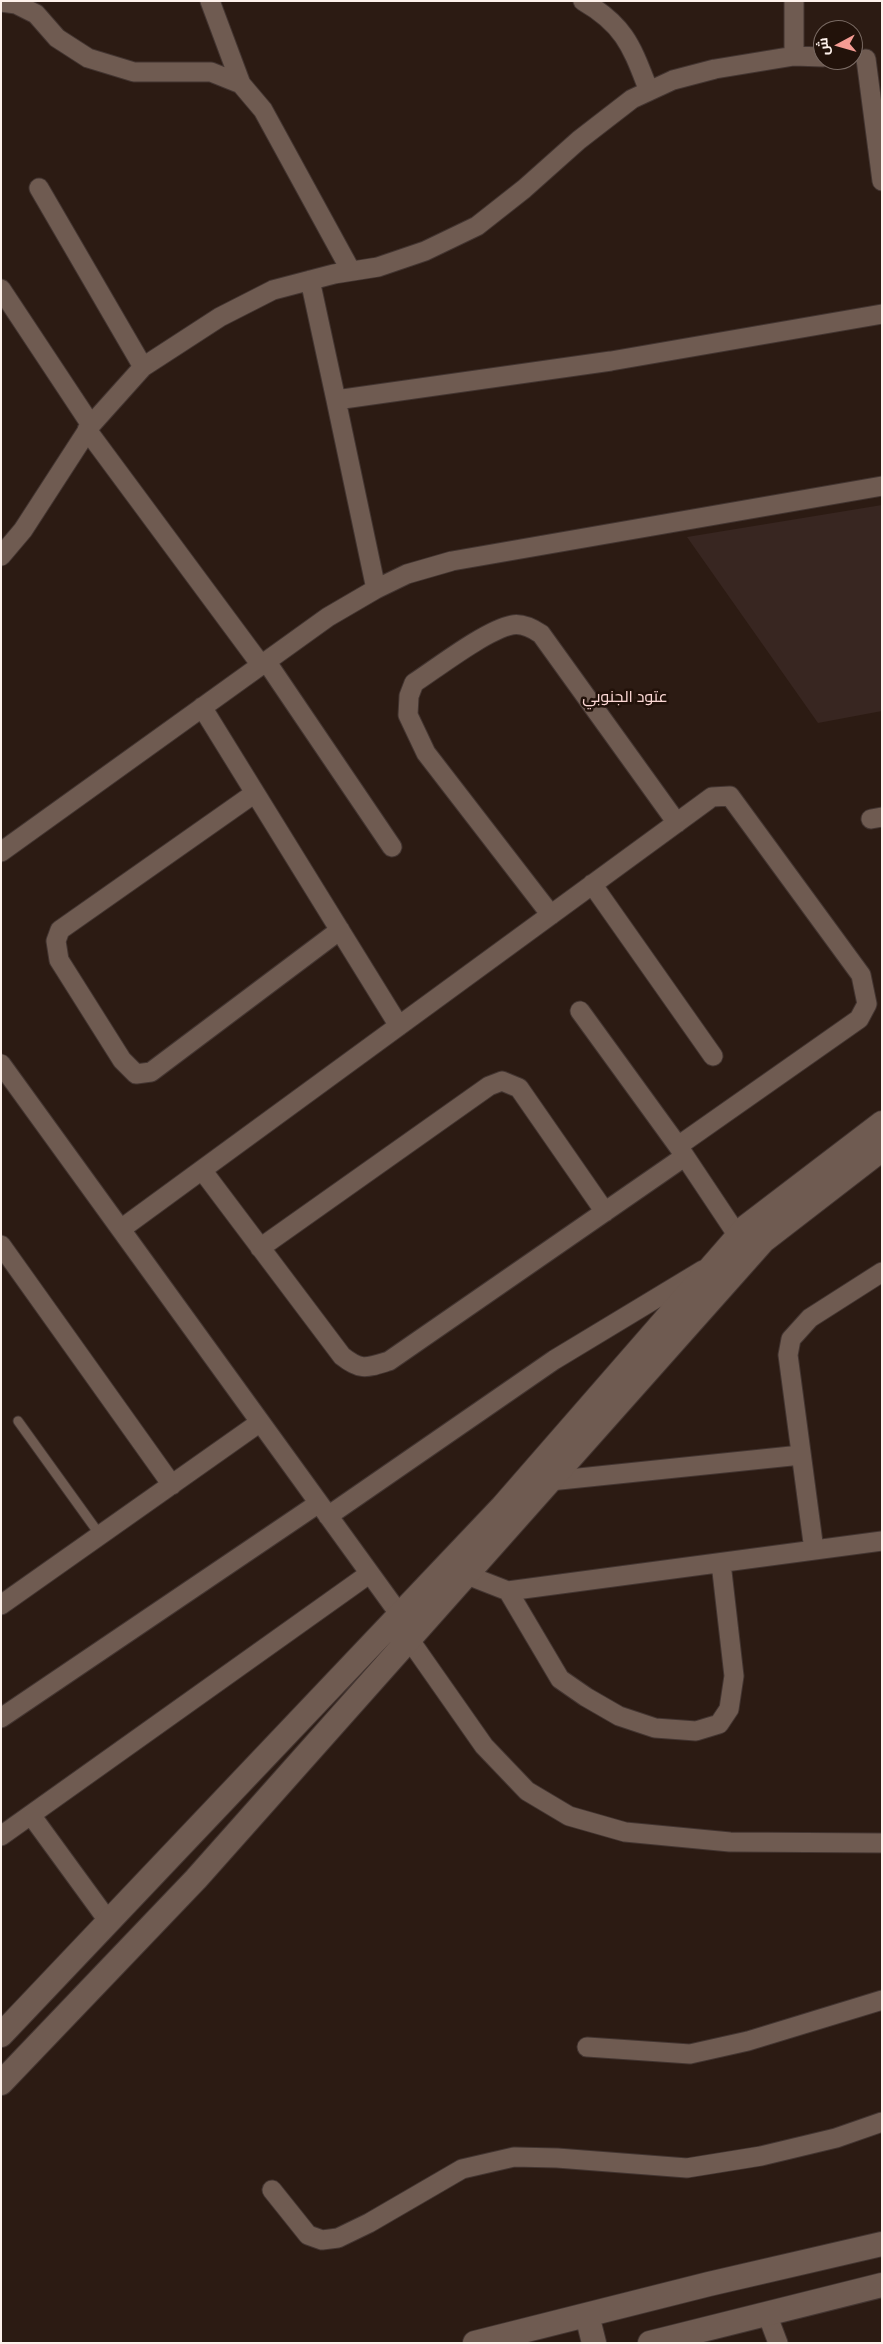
<!DOCTYPE html>
<meta charset="utf-8">
<style>
body{margin:0}
#map{position:relative;width:883px;height:2344px;overflow:hidden;background:#2c1b13;font-family:Karla,Cairo,sans-serif}
canvas{display:block}
.frame{position:absolute;inset:0;border:2px solid #fdf1eb;pointer-events:none}
.north{position:absolute;left:813px;top:20px;width:50px;height:50px;box-sizing:border-box;background:#22120a;border:1px solid #7a6b64;border-radius:50%;rotate:264deg;font-size:14px;font-weight:700;line-height:20px;text-align:center;color:#fdf1eb}
.north::after{content:'';display:block;margin:auto;width:18px;height:22px;background:#f59c94;clip-path:polygon(50% 0,100% 100%,50% 72%,0 100%)}
</style>
<div id="map">
<canvas width="883" height="2344"></canvas>
<div class="frame"></div>
<div class="north">ش</div>
</div>
<script>
const c = document.querySelector('canvas').getContext('2d');
c.lineJoin = 'round';
function fillPath(path, color) { c.fillStyle = color; c.fill(path, 'evenodd'); }
function trace(path, color, width, dash) { c.strokeStyle = color; c.lineWidth = width; c.lineCap = dash ? 'butt' : 'round'; c.setLineDash(dash || []); c.stroke(path); }
function write(font, color, halo, rows, align = 'center') {
  c.font = font + ' Karla,Cairo,sans-serif'; c.lineWidth = 5; c.setLineDash([]); c.textBaseline = 'middle'; c.strokeStyle = halo; c.fillStyle = color; for (const [text, x, y, turn = 0] of rows) {
    c.save(); c.translate(x, y); c.rotate((+turn || 0) * Math.PI / 180); c.textAlign = isNaN(turn) ? turn : align; if (halo) c.strokeText(text, 0, 0); c.fillText(text, 0, 0); c.restore();
  }
}
fillPath(new Path2D(`
 M882,505V711L818,723L687,537Z`), '#382621');
const service = new Path2D(`
 M18,1421L100,1535`);
const minor = new Path2D(`
 M210,1L241,84
 M583,1C626,26 632,48 649,91
 M794,1V56
 M1,2L16,4L36,14L57,38L88,58L134,72H211L241,84L263,110L351,271
 M866,59L882,181
 M39,188L143,367
 M310,280L336,400
 M1,289L91,425L23,530L1,556
 M91,425L143,367L220,317L273,290L334,274L378,267L425,251L477,226L524,189L579,140L632,99L673,80L715,69L794,56L823,57
 M87,430L261,665
 M376,589L336,400L611,361L882,314
 M266,661L392,847
 M202,707L399,1026
 M255,793L60,930L56,941L59,960L122,1060L136,1074L151,1072L340,930
 M871,819L882,817
 M1,852L328,617L376,589L407,574L452,561L882,486
 M592,884L713,1056
 M551,915L426,753L408,715L409,696L414,683C437,668 486,630 512,625C522,623 532,628 541,634L677,823
 M580,1011L678,1146L738,1236
 M1,1064L408,1626
 M202,1170L342,1356C361,1371 366,1368 389,1361L684,1157
 M121,1229L712,797L730,796L861,975L867,1004L859,1019L678,1146
 M1,1245L172,1485
 M260,1248L489,1086L502,1081L519,1088L605,1212
 M550,1481L801,1455
 M328,1516L554,1360L703,1270
 M814,1550L788,1355L791,1339L810,1318L882,1272
 M467,1575L508,1591L560,1679L586,1697L619,1716L655,1728L696,1731L719,1724L729,1709L734,1676L721,1563
 M508,1591L882,1541
 M1,1605L259,1423
 M409,1639L484,1746L527,1791L569,1816L625,1832L730,1842L882,1843
 M1,1718L319,1503
 M31,1815L109,1922
 M1,1836L369,1574
 M587,2047L690,2054L748,2041L882,2000
 M272,2190L308,2235L322,2240L338,2238L369,2223L462,2169L514,2157L557,2158L687,2168L761,2156L836,2138L882,2122
 M767,2314L778,2343`);
const tertiary = new Path2D(`
 M1,2035L503,1506L747,1226L882,1123
 M1,2083L196,1879L763,1241L882,1149
 M587,2315L594,2343
 M475,2343L709,2284L882,2244
 M650,2343L882,2285`);
trace(service, '#433531', 11);
trace(minor, '#433531', 21);
trace(tertiary, '#433531', 26);
trace(service, '#6f5b51', 9);
trace(minor, '#6f5b51', 19);
trace(tertiary, '#6f5b51', 24);
write('16px', '#fdd9d6', '#22120a', [
 ["عتود الجنوبي",625,697]
]);
</script>
